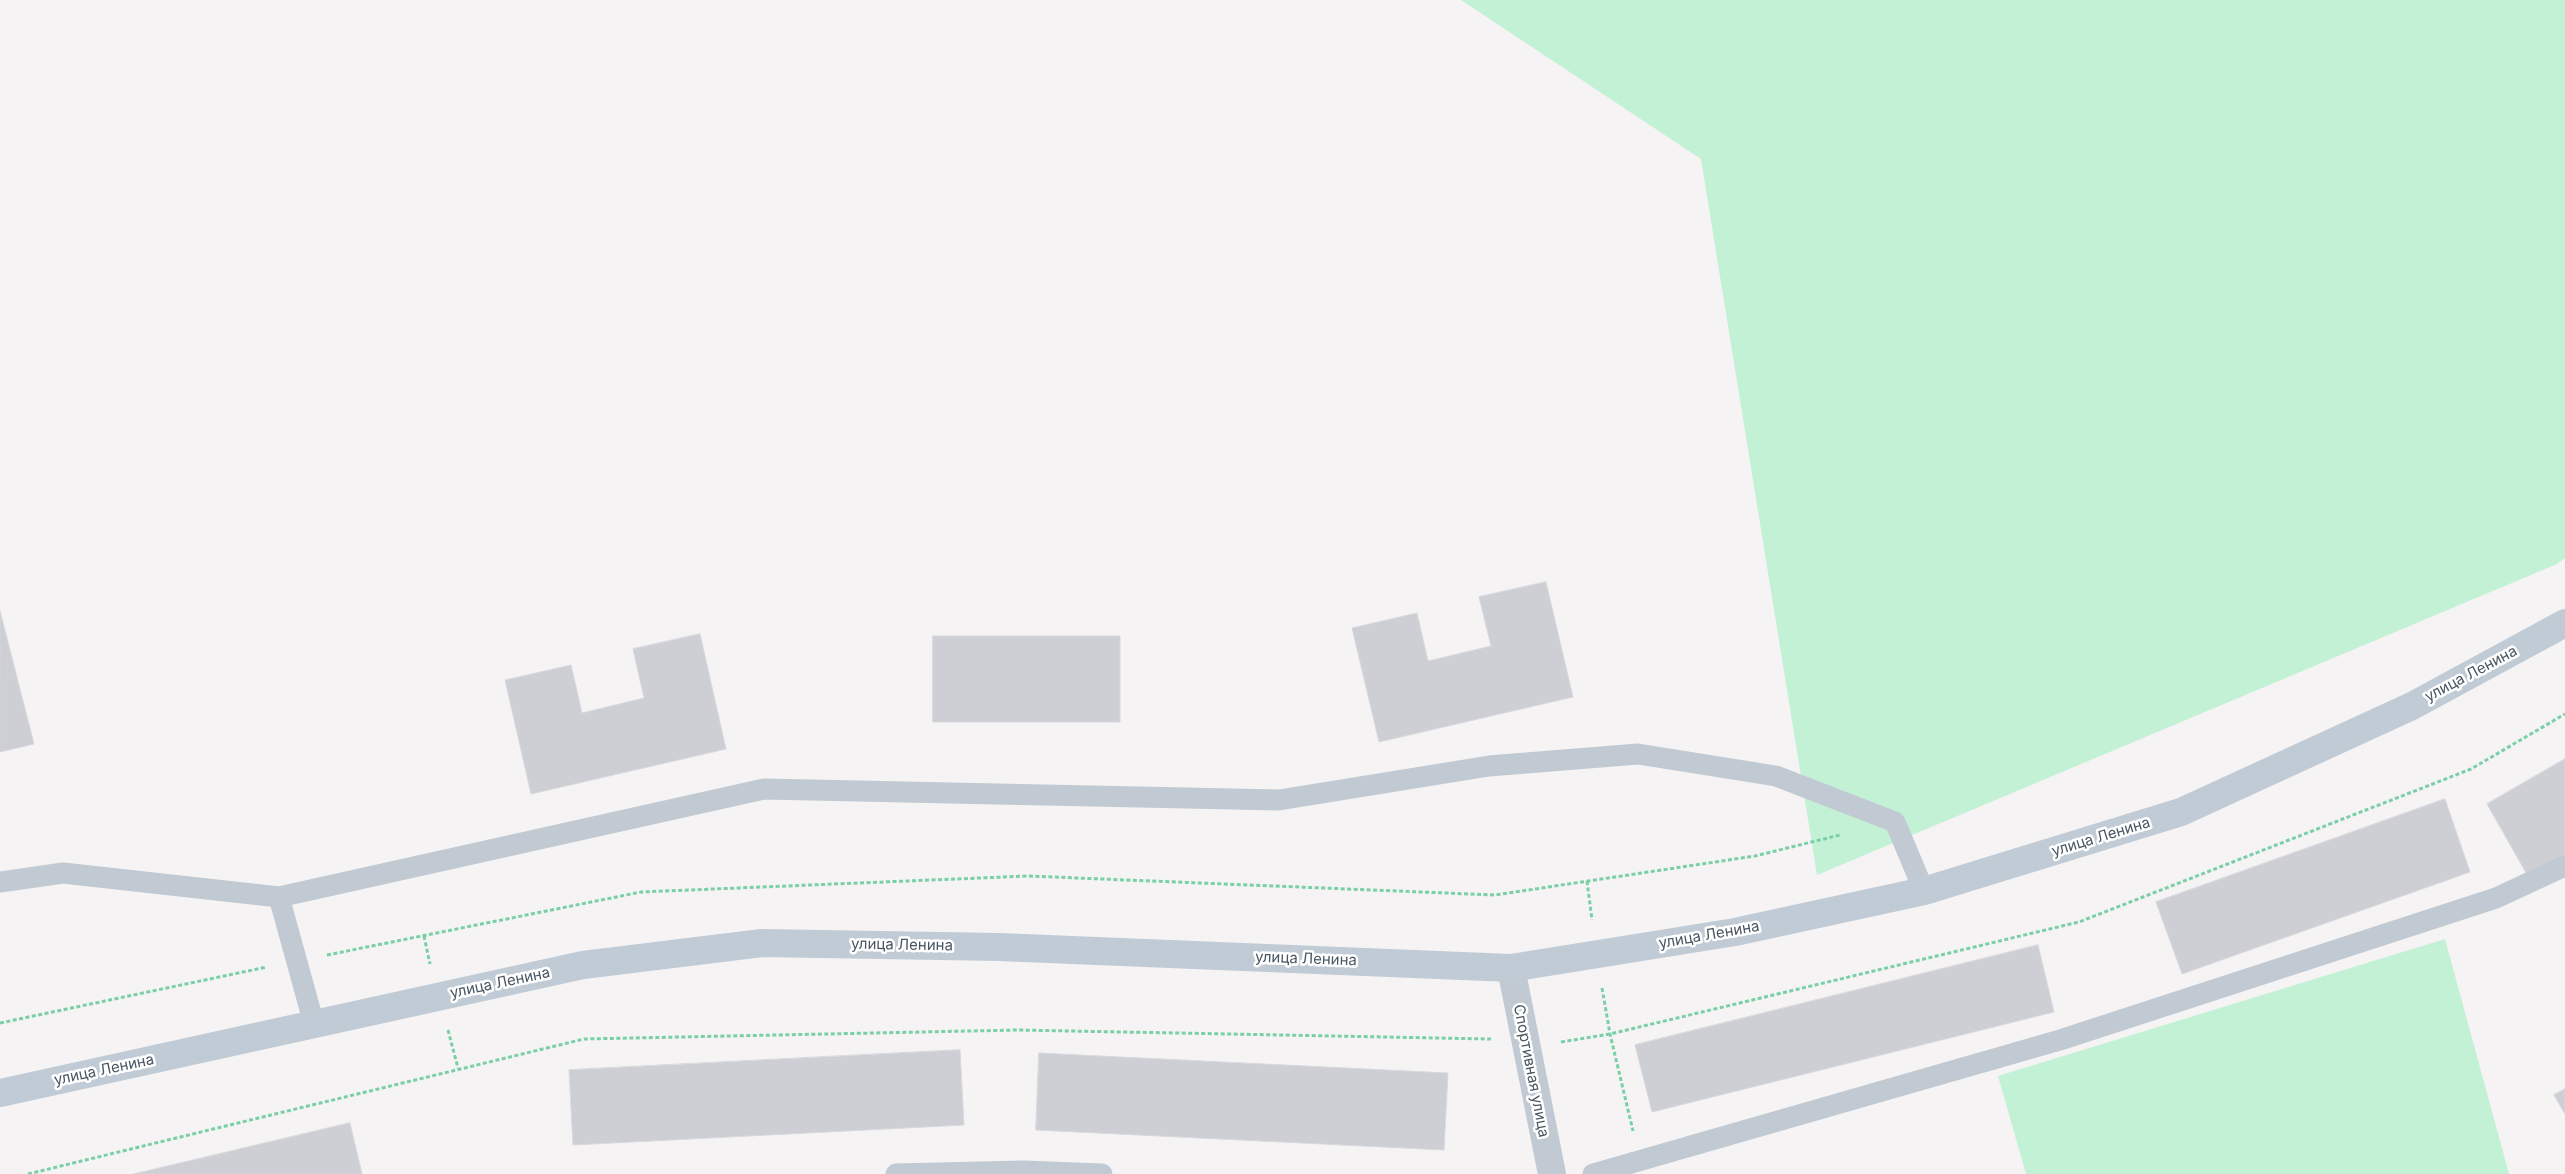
<!DOCTYPE html>
<meta charset="utf-8">
<style>
body{margin:0}
canvas{display:block;background:#f5f3f3}
</style>
<canvas width="2565" height="1174"></canvas>
<script>
const c = document.querySelector('canvas').getContext('2d');
c.lineJoin = 'round';
function fillPath(path, color) { c.fillStyle = color; c.fill(path, 'evenodd'); }
function trace(path, color, width, dash) { c.strokeStyle = color; c.lineWidth = width; c.lineCap = dash ? 'butt' : 'round'; c.setLineDash(dash || []); c.stroke(path); }
function write(font, color, halo, rows, align = 'center') {
  c.font = font + ' Inter,sans-serif'; c.lineWidth = 5; c.setLineDash([]); c.textBaseline = 'middle'; c.strokeStyle = halo; c.fillStyle = color; for (const [text, x, y, turn = 0] of rows) {
    c.save(); c.translate(x, y); c.rotate((+turn || 0) * Math.PI / 180); c.textAlign = isNaN(turn) ? turn : align; if (halo) c.strokeText(text, 0, 0); c.fillText(text, 0, 0); c.restore();
  }
}
fillPath(new Path2D(`
 M1461,0H2565V558L2557,564L1817,875L1701,159Z
 M2445,939L2509,1174H2026L1998,1076Z`), '#c3f1d5');
const building = new Path2D(`
 M1546,582L1573,697L1379,742L1352,628L1417,613L1428,661L1491,646L1479,597Z
 M0,611L34,744L0,752Z
 M700,634L726,749L531,794L505,680L571,665L582,713L644,698L633,649Z
 M933,636H1120V722H933Z
 M2565,759V857L2529,878L2487,804Z
 M2445,799L2470,872L2182,974L2156,902Z
 M2038,945L2054,1012L1652,1112L1635,1045Z
 M960,1050L964,1125L573,1145L569,1070Z
 M1039,1053L1448,1073L1444,1150L1036,1130Z
 M2565,1089V1114L2554,1095Z
 M350,1123L362,1174H134Z`);
fillPath(building, '#cdcfd5');
trace(building, '#d7d9de', 1);
trace(new Path2D(`
 M1587,881L1592,920
 M424,936L430,964
 M327,955L641,892L1028,876L1495,895L1755,856L1840,835
 M1602,988L1610,1034L1633,1131
 M0,1023L267,967
 M448,1030L458,1068
 M1561,1042L1610,1034L2079,922L2471,769L2565,714
 M28,1174L584,1039L1018,1030L1491,1039`), '#7ad0a6', 3, [4, 2.5]);
trace(new Path2D(`
 M0,882L63,873L279,897L764,789L1279,800L1489,766L1638,754L1776,776L1895,822L1924,891
 M279,897L314,1024
 M896,1174L1023,1171L1102,1174
 M1593,1174L2060,1040L2496,898L2565,866`), '#c1cad2', 21);
trace(new Path2D(`
 M1511,968L1552,1174`), '#c1cad2', 28);
trace(new Path2D(`
 M0,1093L583,965L762,943L999,947L1511,968L1735,932L1924,891L2181,812L2412,706L2565,623`), '#c1cbd6', 28);
write('15px', '#4a5661', '#fff', [
 ["улица Ленина",2471,674,-28],
 ["улица Ленина",2101,837,-17],
 ["улица Ленина",1709,935,-10],
 ["улица Ленина",902,945,1],
 ["улица Ленина",1306,959,2],
 ["улица Ленина",500,983,-12],
 ["улица Ленина",104,1070,-12],
 ["Спортивная улица",1531,1071,79]
]);
</script>
